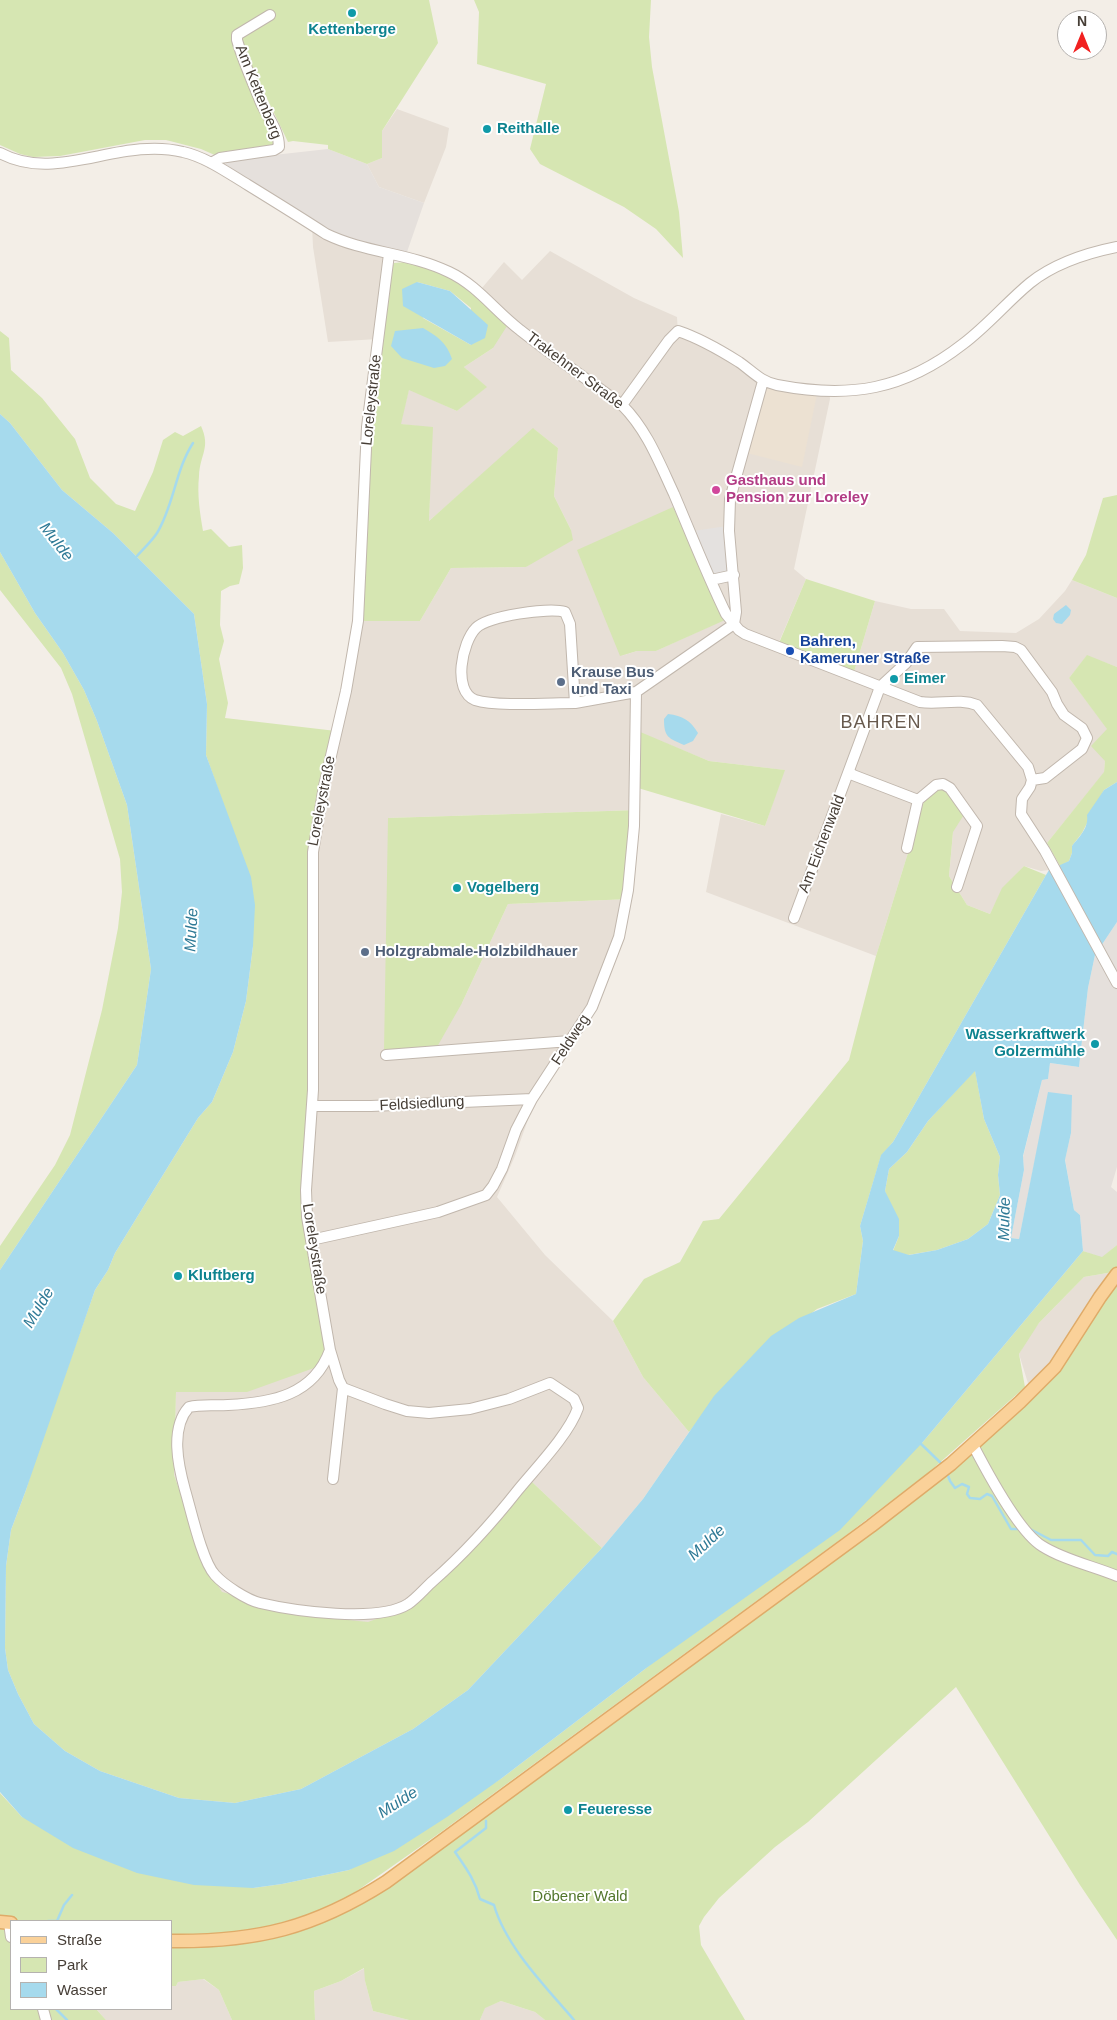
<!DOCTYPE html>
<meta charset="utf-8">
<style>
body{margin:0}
#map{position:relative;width:1117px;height:2020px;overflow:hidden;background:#f3eee7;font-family:Helvetica,sans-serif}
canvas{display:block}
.legend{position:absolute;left:10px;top:1920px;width:162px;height:90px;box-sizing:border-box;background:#fff;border:1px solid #b5b2af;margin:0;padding:6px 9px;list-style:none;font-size:15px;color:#463e36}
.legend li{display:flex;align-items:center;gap:10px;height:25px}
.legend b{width:25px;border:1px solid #b5b2af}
.north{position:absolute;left:1057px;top:10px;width:50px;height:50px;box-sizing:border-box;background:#fff;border:1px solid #b5b2af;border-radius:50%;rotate:0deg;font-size:14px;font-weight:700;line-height:20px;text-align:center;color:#463e36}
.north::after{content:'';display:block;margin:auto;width:18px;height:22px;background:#f12120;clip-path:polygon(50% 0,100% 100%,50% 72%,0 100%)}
</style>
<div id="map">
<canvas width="1117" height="2020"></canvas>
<ul class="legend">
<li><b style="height:6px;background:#fad199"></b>Straße</li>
<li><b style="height:14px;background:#d6e6b2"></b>Park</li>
<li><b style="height:14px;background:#a6daed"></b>Wasser</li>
</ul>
<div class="north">N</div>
</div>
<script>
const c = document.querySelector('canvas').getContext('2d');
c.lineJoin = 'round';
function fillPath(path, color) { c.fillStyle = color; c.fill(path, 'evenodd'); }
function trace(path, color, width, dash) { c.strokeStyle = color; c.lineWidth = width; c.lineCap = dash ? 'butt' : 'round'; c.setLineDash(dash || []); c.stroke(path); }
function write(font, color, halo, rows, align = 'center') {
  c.font = font + ' Helvetica,sans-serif'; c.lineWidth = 4; c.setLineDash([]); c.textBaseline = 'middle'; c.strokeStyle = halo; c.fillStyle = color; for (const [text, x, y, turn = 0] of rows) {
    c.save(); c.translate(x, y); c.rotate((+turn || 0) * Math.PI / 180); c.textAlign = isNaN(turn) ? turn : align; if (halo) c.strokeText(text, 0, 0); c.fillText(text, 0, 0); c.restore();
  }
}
fillPath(new Path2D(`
 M397,109L449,128L446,147L424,203L379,187L367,164L382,158V131Z
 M312,225L389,254L378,339L328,342L313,247Z
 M550,251L634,298L677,317L678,334L709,345L763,381L829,390L830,399L794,569L806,579L779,642L854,672L875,601L911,609H944L960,631L1016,633L1039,619L1065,591L1072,580L1117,598V667L1087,656L1069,678L1108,729L1104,773L1047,843L1049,870L1041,871L1024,866L1003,888L990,914L967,905L949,876L953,832L925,798L876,956L706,892L721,814L765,826L784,770L709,761L638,732L639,810L388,818L462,1003L508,904L631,899L623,936L600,999L534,1103L515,1156L497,1197L545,1255L613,1321L643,1377L689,1432L643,1499L602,1548L531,1481L412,1606L368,1623L319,1617L292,1741L209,1572L174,1475L176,1392H216L306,1232L310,864L358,621H420L451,568L526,567L571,530L554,496L558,448L534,429L429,521L432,428L400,424L409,389L457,411L486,387L464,367L493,348L476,295L504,262L522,280ZM725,619L656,651H637L621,656Z
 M1113,1272L1031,1393L1019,1354L1028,1337L1039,1323L1084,1277Z
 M365,1968V1981L373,2011L409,2020H315L314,1991L341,1981Z
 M203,1979L219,1990L232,2020H106L96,2009H171V1986H176L178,1982Z
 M501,2001L535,2012L545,2020H480L485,2007Z`), '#e7dfd6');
fillPath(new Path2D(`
 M328,149L367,164L379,187L424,203L407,252L346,241L225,164L229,160Z
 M1117,922V1167L1111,1187L1117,1192V1245L1102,1258L1083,1251L1080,1215L1074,1210L1065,1159L1071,1133L1049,1092L1019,1239L1011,1238L1024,1170L1023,1157L1042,1080L1048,1079L1050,1063L1079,1067L1088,988L1095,955Z`), '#e5e0dc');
fillPath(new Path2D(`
 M770,388L817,394L802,467L747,453L764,390Z`), '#ece1d2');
fillPath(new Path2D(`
 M0,0H429L438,43L382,131V158L367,164L328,149V145L293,141L288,142L239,40L231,38L275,135L276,143L271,149L217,156L201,149L166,140H145L60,156L33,157L20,154L0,145Z
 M474,0H651L649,37L652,67L679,212L683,258L656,229L624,207L540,164L530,149L546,84L477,64L479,12Z
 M406,262C415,264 425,265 433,268C463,280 485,304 507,326L493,348L464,367L487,387L457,411L409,390L401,424L433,427L429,521L533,428L558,448L554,496L571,530L573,540L526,567L451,568L420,621H358L372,390L389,274L394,263ZM417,282L450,291L471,308V345L423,318Z
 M0,331L9,338L11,370L42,398L75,439L90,478L116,504L135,511L153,472L163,440L175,432L183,436L201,426C211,448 200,454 199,476C197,495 200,513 203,531L211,529L229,547L242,545L243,568L239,584L230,586L221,591L220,625L224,641L219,659L228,703L225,718L336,731L316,824L314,1108L306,1232L328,1363L247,1392H176L174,1475L209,1572L222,1592L319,1617L368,1622L412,1606L531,1481L602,1548L468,1690L413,1729L301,1789L235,1803L179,1798L100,1771L65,1751L34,1724L18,1694L8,1670L5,1648L6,1566L11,1530L26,1490L37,1454L95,1290L108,1270L115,1253L198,1118L212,1102L233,1052L246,1001L253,946L235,837L206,755L207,704L194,614L113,533L62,490L10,423L0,414Z
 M1117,495V598L1072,580L1086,555L1103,498Z
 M673,507L725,620L656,651H637L620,656L577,550Z
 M0,552L35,613L63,653L84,690L97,721L127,805L151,969L137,1065L0,1270V1246L55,1165L70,1135L102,1010L118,928L122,892L120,859L72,694L61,668L0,590Z
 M806,579L875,601L854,672L779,643Z
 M1087,655L1117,667V782L1104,790L1082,833L1072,846V853L1069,861L1060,866L1047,843L1104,772L1105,761L1091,746L1107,729L1069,678Z
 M638,731L709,761L785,770L765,826L638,788Z
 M942,787L950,792L965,813L953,832L949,876L967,905L990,914L1002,888L1024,866L1046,875L893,1142L881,1156L860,1226L863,1241L856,1294L817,1309L743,1366L689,1432L643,1377L613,1321L644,1279L680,1262L703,1221L719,1219L849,1060L876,956L925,798L935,790Z
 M639,810L631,899L508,904L462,1003L437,1047L384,1050L388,818Z
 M975,1070L984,1119L1000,1157L998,1175L1000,1195L988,1224L968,1239L937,1250L908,1255L893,1251L899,1236L885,1191L889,1169L907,1152L928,1121Z
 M1117,1245V1268L1113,1272L1084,1277L1039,1323L1019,1354L1025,1387L928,1473L845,1536L441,1832L354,1893L323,1910L260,1929L205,1935H171V1921H17L0,1917V1793L22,1817L253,1888L282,1884L349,1870L502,1778L645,1669L922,1443L1083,1251L1102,1257Z
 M1117,1280V1940L1080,1885L956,1687L808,1822L775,1847L719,1898L704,1917L699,1926L701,1945L745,2020H545L535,2012L501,2001L485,2008L480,2020H409L373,2011L365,1981L364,1968L341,1981L314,1991L315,2020H232L219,1990L204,1979L178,1982L176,1986H171V1945L220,1944L366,1900L1023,1404Z
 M0,1926L11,1928V2009H96L106,2020H0Z`), '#d6e6b2');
fillPath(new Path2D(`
 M727,526L732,576L711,580L693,531Z`), '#e4e1df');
fillPath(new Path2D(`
 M417,282L450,291L488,325L485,338L471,345L403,306L402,289Z
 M423,328C437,336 447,343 452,359L445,366L434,368L402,358L391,346L395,331Z
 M0,414L10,423L62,490L113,533L194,614L207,704L206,755L251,877L255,905L253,946L246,1001L233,1052L212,1102L198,1118L115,1253L108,1270L95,1290L26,1490L11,1530L6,1566L5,1648L8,1670L18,1694L34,1724L65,1751L100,1771L179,1798L235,1803L301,1789L413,1729L468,1690L602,1548L643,1499L714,1396L771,1336L799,1318L856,1294L863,1241L860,1226L881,1155L893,1142L1046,875L1049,870L1069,861L1072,853V846C1079,837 1089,828 1087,815L1104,790L1117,782V922L1095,955L1088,988L1079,1067L1050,1063L1048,1079L1042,1080L1023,1156L1024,1170L1011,1238L1019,1239L1048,1092L1072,1095L1071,1133L1065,1160L1074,1210L1080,1215L1083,1251L922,1443L840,1530L645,1669L502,1778L447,1817L394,1851L349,1870L282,1884L253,1888L194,1885L137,1873L73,1848L22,1817L0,1792V1270L137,1065L151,969L127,805L97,721L84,690L63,653L35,613L0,552ZM975,1071L984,1119L1000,1157L998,1175L1000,1195L988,1224L968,1239L937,1250L909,1255L893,1250L899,1236V1219L885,1191L889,1169L907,1152L928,1121Z
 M1066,605L1071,610L1070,615L1062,624L1056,623L1053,619L1054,614Z
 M668,714C683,716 690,720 698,733L693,741L684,745C668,738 664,737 664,719Z`), '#a6daed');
trace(new Path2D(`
 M137,556C143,549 152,541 157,533C174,505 175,471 193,443
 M919,1442L944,1466
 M947,1473L950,1481L955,1488L962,1484L969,1487L967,1494L970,1498L980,1499L987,1494L992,1496L1011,1529H1020
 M1030,1529L1051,1540H1081L1095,1555L1108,1556L1112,1552L1117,1554
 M486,1821V1828L455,1852C466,1868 475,1880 480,1899L494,1905C506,1947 546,1987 574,2020
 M48,1921H57
 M57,1921L64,1905L72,1895
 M56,2009L67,2020`), '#a6daed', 2.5);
const minor = new Path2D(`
 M0,153C57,184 120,136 183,152C206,157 228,173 248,185C274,201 300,217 326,234C365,253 410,253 449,272C477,285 496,312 520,330C553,356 588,380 622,405C647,430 659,462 674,494C691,534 707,575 726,614L739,630L745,634L920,702C939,705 959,698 977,705L1028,767L1032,780L1030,787L1022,799L1021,814L1045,851L1117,983
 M211,163L220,158L274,150L279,147C279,130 268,118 261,103C253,83 243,61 237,40V35L270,15
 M622,405L669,340L678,331C699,338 720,350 739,362C752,371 761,382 777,385C850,399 904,390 963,344C987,326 1007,302 1030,283C1054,264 1087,253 1117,247
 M711,580L734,575
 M734,624L736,612L729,531L730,499L763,381
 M575,703C550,703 497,707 475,700C452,691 462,642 476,628C487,616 550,607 565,612L570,624L575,703L636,692L734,624
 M849,771L853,775L918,800
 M907,848L918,800L936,785L943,784L950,788L977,826L957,887
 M794,918L880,687L906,663L917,647L1002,646L1015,647L1021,650L1052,692L1057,704L1064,715L1082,728L1087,738L1082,749L1045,778L1032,780
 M386,1055L570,1041
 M312,1106H371L532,1099
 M311,1240L438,1212L486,1195L493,1186L502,1169L516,1130L532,1099L592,1007L619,937L628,890L634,826L636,692
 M330,1350C314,1395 272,1403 228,1405C215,1406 202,1404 189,1407C170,1428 178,1465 185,1490C191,1510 202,1561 215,1575C224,1585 247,1600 260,1603C294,1611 378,1623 408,1604C417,1598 425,1588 433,1581C465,1553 492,1523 518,1490C536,1468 569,1434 578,1408L574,1399L550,1383L509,1399L470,1409L429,1413L407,1411L385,1404L343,1388L339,1380L330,1350L307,1217L306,1190L313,1090V852L324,786L346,691L358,621L367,427L389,254
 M973,1445C986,1470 1019,1532 1042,1546C1064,1560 1093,1566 1117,1576
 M333,1479L343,1388
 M9,1923L11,1937
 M43,2009L46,2020`);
const major = new Path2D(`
 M0,1922L11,1923
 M171,1941C257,1942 314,1928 386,1882L871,1526L951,1464L1020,1402L1055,1367L1100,1297L1117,1274`);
trace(minor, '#c1b7ad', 12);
trace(major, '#dfab69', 15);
trace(minor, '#fff', 10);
trace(major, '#fad199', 12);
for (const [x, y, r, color] of [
 [352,13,5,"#0f9aa8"],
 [487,129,5,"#0f9aa8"],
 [716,490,5,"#d1479c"],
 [790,651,5,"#1a4fb4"],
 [894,679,5,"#0f9aa8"],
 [561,682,5,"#5c6f8a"],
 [457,888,5,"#0f9aa8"],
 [365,952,5,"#5c6f8a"],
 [1095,1044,5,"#0f9aa8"],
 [178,1276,5,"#0f9aa8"],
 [568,1810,5,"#0f9aa8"]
]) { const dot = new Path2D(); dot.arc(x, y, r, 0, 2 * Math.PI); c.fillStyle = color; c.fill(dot); trace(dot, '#fff', 2); }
write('bold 15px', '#0d838f', '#fff', [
 ["Kettenberge",352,30,"center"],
 ["Reithalle",497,129],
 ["Eimer",904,679],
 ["Vogelberg",467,888],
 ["Wasserkraftwerk",1085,1035,"right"],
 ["Golzermühle",1085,1052,"right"],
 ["Kluftberg",188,1276],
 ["Feueresse",578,1810]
], 'left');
write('15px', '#463e36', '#fff', [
 ["Am Kettenberg",258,92,68],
 ["Trakehner Straße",575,371,37],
 ["Loreleystraße",372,400,-84],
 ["Loreleystraße",322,801,-79],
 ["Am Eichenwald",822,844,-69],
 ["Feldweg",571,1040,-57],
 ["Feldsiedlung",422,1104,-3],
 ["Loreleystraße",314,1249,81]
]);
write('bold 15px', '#b23c85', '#fff', [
 ["Gasthaus und",726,481],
 ["Pension zur Loreley",726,498]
], 'left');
write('bold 15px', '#164399', '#fff', [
 ["Bahren,",800,642],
 ["Kameruner Straße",800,659]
], 'left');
write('bold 15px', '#4e5e75', '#fff', [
 ["Krause Bus",571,673],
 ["und Taxi",571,690],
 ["Holzgrabmale-Holzbildhauer",375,952]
], 'left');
write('15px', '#52762c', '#fff', [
 ["Döbener Wald",580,1897]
]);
write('italic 16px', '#2f7a96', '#fff', [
 ["Mulde",56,542,52],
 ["Mulde",192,930,-87],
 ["Mulde",1005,1219,-89],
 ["Mulde",39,1308,-59],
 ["Mulde",707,1543,-43],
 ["Mulde",398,1803,-33]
]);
c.letterSpacing = '1px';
write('18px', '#685a4e', '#fff', [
 ["BAHREN",881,723]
]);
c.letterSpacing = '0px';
</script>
